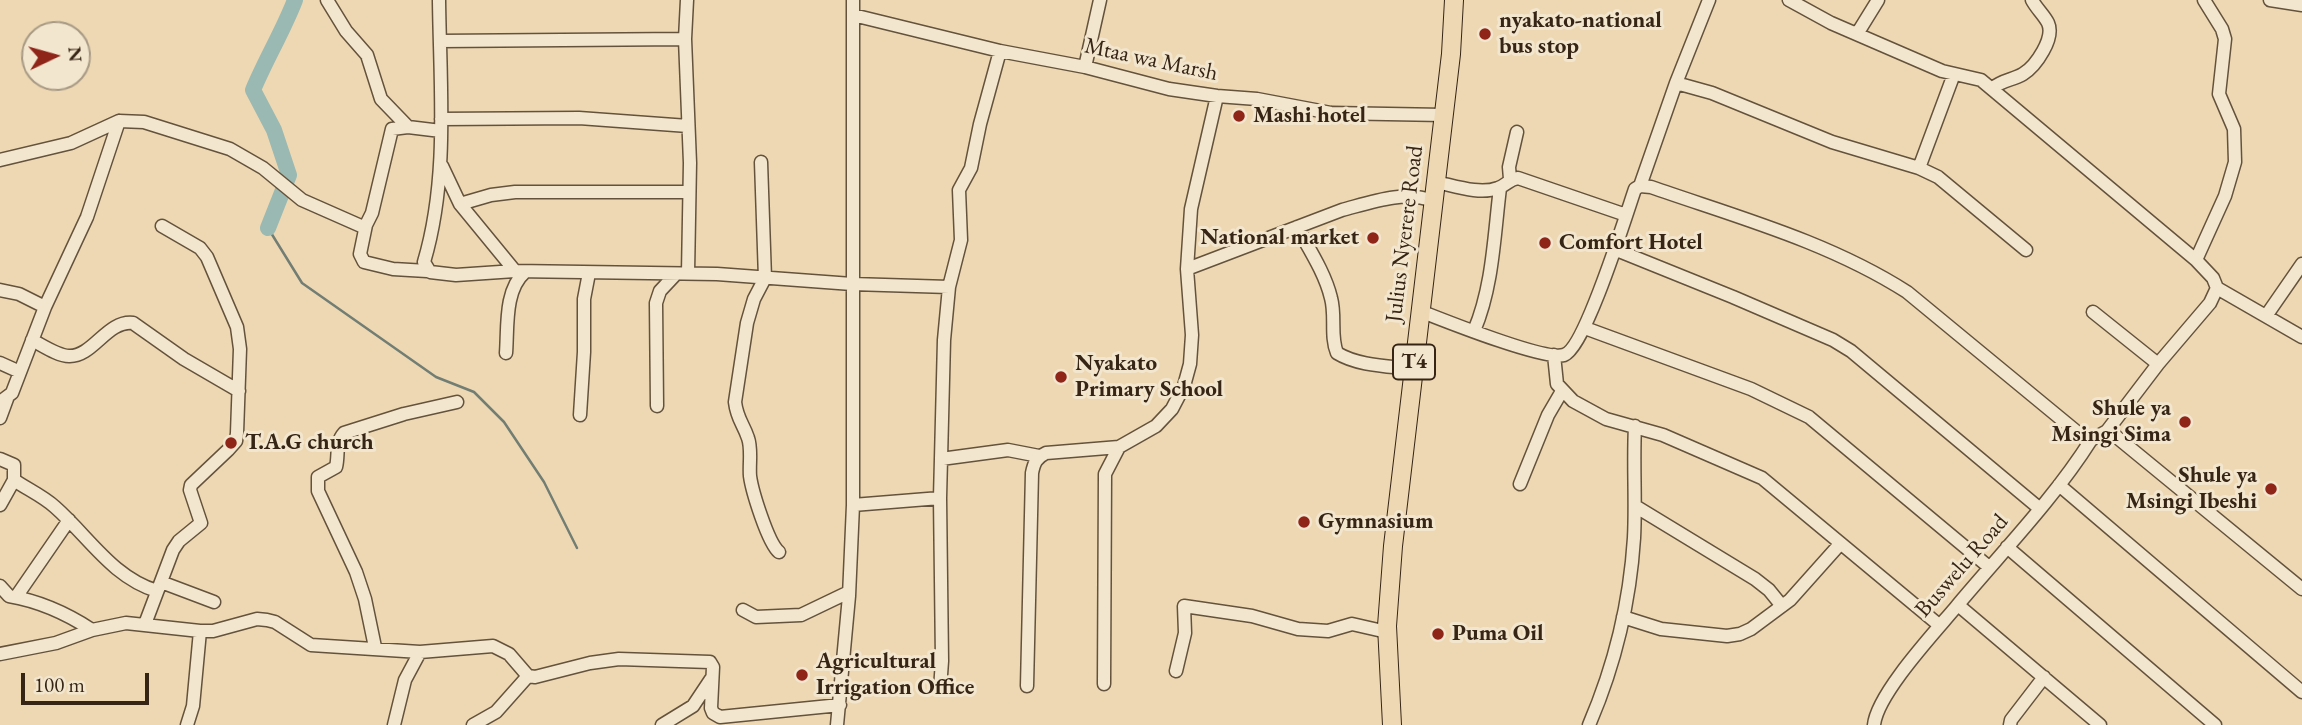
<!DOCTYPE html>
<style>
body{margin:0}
#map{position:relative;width:2302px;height:725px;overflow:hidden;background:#edd8b3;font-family:"EB Garamond",serif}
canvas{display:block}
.north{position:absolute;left:21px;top:21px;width:70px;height:70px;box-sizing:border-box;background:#f3e6ce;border:2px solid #a79984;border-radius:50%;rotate:85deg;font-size:19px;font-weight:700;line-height:28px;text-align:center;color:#362515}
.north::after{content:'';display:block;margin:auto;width:24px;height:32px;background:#8f2418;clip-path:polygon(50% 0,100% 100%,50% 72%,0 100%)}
.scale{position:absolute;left:21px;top:673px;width:128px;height:32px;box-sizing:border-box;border:4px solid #362515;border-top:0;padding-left:9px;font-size:21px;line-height:24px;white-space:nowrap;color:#362515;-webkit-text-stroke:5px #f3e6ce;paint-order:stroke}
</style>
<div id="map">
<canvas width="2302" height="725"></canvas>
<div class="north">N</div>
<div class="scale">100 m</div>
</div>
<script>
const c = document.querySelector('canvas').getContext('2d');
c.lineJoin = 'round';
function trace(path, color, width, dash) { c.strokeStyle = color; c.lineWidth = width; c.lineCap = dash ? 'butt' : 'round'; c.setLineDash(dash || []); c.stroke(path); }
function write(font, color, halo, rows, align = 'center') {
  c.font = font + ' "EB Garamond",serif'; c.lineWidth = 6; c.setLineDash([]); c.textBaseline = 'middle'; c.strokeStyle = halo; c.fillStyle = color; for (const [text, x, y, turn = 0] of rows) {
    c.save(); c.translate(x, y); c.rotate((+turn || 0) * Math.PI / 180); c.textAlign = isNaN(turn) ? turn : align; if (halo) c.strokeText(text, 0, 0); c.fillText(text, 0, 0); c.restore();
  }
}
trace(new Path2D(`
 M268,228L302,283L436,377L474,392L504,422L544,482L577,548`), '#727e73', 2.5);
trace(new Path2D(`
 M268,228L289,175L274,130L253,90C266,59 283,31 295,0`), '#9ab9b2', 16);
const minor = new Path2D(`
 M327,0L346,31L367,55L381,99L408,127
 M439,0C440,87 449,178 424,262L430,272L456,275L515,271L717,274L852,284L949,287
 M687,0L685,39L690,163L688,273
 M1789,0L1831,23L1942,71L1981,80L2196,260L2213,278L2217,288L2210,303L2158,364L2107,431
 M2270,0L2302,5
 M853,15L1000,51L1085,67L1169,89L1217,96L1257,99L1331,113L1444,115
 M1857,34L1878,0
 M440,41L685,39
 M1085,67L1100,0
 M1676,83L1712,93L1832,142L1919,168L1938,177L2026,250
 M1993,88C2002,80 2013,80 2023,74C2036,66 2055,38 2048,23C2044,15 2036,8 2032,0
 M441,119L579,118L688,126
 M0,160L71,143L119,121L144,122L230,149L263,168L302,200L361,226L366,225L372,213L392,129L408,127L441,131
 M761,162L765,278L754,299L747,323L735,402C737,419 743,423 748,438C752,449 749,464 750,476C752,491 768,543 779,552
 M442,166L460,204L515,271
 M1919,168L1954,74
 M1510,179L1509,167L1517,132
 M1436,182C1455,186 1480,195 1498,188C1507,185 1509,179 1518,178L1626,215
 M1640,186L1676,83L1709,0
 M460,204L491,195L515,192H689
 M366,225L360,254L364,262L393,269L427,271
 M1297,227C1309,249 1325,273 1331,298C1336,316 1330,336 1337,353C1358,366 1389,366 1413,369
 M1614,249L1733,297L1833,340L1851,351L2039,508
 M2196,260L2225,196L2235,162L2234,129L2219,94L2225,39L2222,29L2204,0
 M1187,269L1342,210C1372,202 1404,190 1433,201
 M2217,288L2302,337
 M0,290L19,294L45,307
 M1420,311C1443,320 1545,361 1564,355C1585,348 1626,215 1635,189L1640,186L1651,187C1737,217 1829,242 1907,292L2083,437L2091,440L2107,431L2113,434L2302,589
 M2093,312L2158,364
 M2266,316L2302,264
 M1585,328L1751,389L1809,417L1989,567
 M1474,331C1493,286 1494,236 1500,188
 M32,340C42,345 58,356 69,356C93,357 107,320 133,323L184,359L239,391
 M506,353C508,328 504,290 525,272
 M1554,355L1557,384L1573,401L1606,419L1663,435L1762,478L1939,625
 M0,363L20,372
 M0,402L12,393L45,307L87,217L119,121
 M657,406L656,303L660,291L675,275
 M580,415L584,352V299L589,273
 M0,418L7,399
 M0,459L14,465V480C27,489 43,496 55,507C89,537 112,577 157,591
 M941,459L1008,450L1039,456
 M1520,484L1548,415L1562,391
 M2059,485L2302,692
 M940,498L944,340L949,287L961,240L959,190L971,168L980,124L1000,51
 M0,505L14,480
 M853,505L940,498L942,661L940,689
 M1635,506L1755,579L1769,590L1782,606
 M2007,547L2215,725
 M161,582L214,602
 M0,586L9,596C39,601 66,613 92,630
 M16,597L69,520
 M1958,605L2100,725
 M743,610L756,617L801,615L849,592
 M1623,617L1661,629L1727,636L1740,634L1751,629L1790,600L1840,544
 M145,624L173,550L179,541L201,523L190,490L191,485L228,450L236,441L237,433L240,349L237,327L207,257L200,248L162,226
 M375,647L365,599L356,572L318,491V477L336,467C339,455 335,443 344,433L404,414L457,402
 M0,654L56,643L92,630L126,623L200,631H213L257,619L267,620L275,622L311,645L420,652L493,646L509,654L528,676L535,677L590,663L619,659L710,662L713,667L711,708L713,713L720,717L840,705
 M1176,671L1185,633L1184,606L1252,616L1298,629L1328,631L1352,624L1387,632
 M1104,684L1105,474L1119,447L1156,426L1172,409L1184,386L1190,364L1192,335L1187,269L1191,209L1217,96
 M1027,686L1032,473C1034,463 1036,458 1046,453L1119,447
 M187,725L193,706L200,631
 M394,725L405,680L420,652
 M473,725L496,712L528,676
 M662,725L693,706L711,679
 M837,725L849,596L853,505V0
 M1589,725C1614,667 1630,601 1634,538C1636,501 1633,464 1635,426
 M1874,725C1877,694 1935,632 1956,607C2001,553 2053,500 2091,440
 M2010,725L2011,720L2044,677`);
const highway = new Path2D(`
 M1392,725L1387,626L1393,546L1451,54L1454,0`);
trace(minor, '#64523c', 15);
trace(highway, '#362515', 20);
trace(minor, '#f3e6ce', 12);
trace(highway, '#edd8b3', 18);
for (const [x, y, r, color] of [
 [1485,34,7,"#8f2418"],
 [1239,116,7,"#8f2418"],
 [1373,238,7,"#8f2418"],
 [1545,243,7,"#8f2418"],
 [1061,377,7,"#8f2418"],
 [2185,422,7,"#8f2418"],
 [231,443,7,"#8f2418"],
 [2271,489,7,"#8f2418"],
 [1304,522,7,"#8f2418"],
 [1438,634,7,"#8f2418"],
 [802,675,7,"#8f2418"]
]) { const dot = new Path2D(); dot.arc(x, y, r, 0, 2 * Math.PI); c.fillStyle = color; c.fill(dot); trace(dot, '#f3e6ce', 2.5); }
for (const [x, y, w] of [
 [1414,362,42]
]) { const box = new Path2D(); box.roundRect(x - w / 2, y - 17.5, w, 35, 5); c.fillStyle = '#f3e6ce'; c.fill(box); trace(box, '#362515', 2); }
write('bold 21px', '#362515', null, [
 ["T4",1414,362]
]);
write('bold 23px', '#362515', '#f3e6ce', [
 ["nyakato-national",1499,21],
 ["bus stop",1499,47],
 ["Mashi hotel",1253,116],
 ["National market",1359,238,"right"],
 ["Comfort Hotel",1559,243],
 ["Nyakato",1075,364],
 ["Primary School",1075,390],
 ["Shule ya",2171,409,"right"],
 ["Msingi Sima",2171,435,"right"],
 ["T.A.G church",245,443],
 ["Shule ya",2257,476,"right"],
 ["Msingi Ibeshi",2257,502,"right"],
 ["Gymnasium",1318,522],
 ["Puma Oil",1452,634],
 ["Agricultural",816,662],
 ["Irrigation Office",816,688]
], 'left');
write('23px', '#362515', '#f3e6ce', [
 ["Mtaa wa Marsh",1151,60,12],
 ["Julius Nyerere Road",1405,234,-83],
 ["Buswelu Road",1962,566,-49]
]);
</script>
